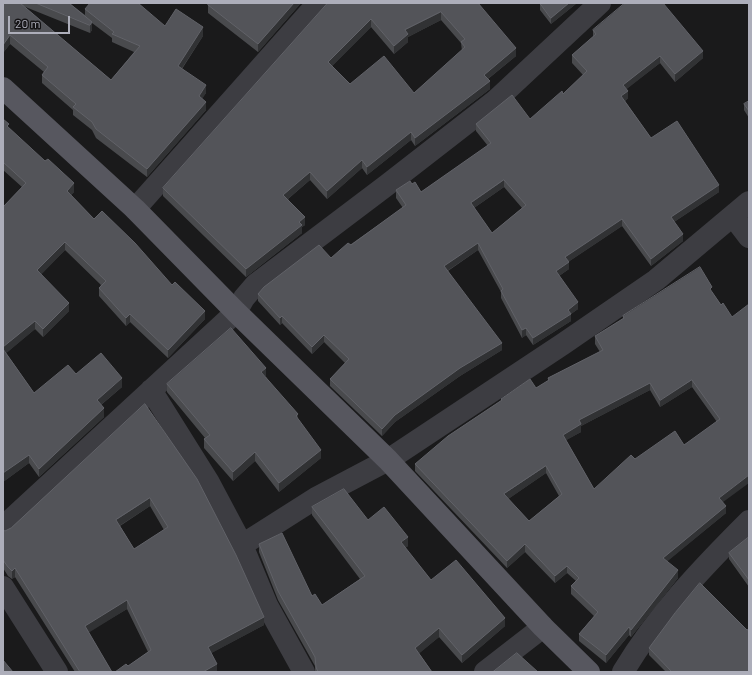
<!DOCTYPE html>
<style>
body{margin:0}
#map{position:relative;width:752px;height:675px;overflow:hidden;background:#1a1a1b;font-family:Barlow,sans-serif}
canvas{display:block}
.frame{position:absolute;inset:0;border:4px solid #adaeba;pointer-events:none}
.scale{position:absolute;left:8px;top:16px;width:62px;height:18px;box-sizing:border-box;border:2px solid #adaeba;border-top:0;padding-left:5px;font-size:12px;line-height:14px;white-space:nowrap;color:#adaeba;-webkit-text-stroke:3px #151416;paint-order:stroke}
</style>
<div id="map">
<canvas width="752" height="675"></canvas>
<div class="frame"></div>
<div class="scale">20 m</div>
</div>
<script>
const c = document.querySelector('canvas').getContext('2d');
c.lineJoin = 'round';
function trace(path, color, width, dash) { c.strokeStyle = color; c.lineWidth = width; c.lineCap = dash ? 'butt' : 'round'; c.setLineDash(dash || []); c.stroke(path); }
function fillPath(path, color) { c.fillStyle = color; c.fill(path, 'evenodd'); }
trace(new Path2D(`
 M135,209L318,3
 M733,216L749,237
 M151,390L208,481L242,545L267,605L304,672
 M3,527L236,312L244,298L256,284L387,185L495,101L600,3
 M242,545L316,498L388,460L563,344L656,280L749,202
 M3,587L57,672
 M485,672L543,627
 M623,672C657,615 702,568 749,521`), '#3d3d42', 22);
trace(new Path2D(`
 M3,88L135,209L236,312L388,460L543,627L589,672`), '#57575f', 22);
fillPath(new Path2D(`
 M3,3H69L85,15V9L165,26L203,36L182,69L206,93L202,98L206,110L147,177L96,138L92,130L73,115V110L42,83V75L44,72L10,44L3,53ZM23,6L90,33L92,30V23L112,38V42L134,52L111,80Z
 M209,3H301L258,52L208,13V5Z
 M328,3H478L516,56L488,79L490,89L415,146L411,140L367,175L362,168L327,199L310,180L288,199L305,225L302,227V233L246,277L163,196V188ZM441,20L461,43L462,51L414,93L350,84L332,66L371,27L394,54L408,42V37Z
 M540,3H577L551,24L540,10Z
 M593,30L703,58L675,82L660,63L626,89L628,98L625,101L651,138L719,192L674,222L683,241L651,266L622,226L568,262L569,269L559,276L578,309L571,314V321L533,345L526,335L522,338L501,298V292L478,250L448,271L502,350L460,376L395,422L382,436L330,386V379L345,363L324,342L312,354L282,323L280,325L258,301V294L331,258L403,208L396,198V190L412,184L421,192L488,146L476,131V124L530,119L563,94L583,75L572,63V55L593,37ZM504,187L522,208L492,233L474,208Z
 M749,101V118L744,110V104Z
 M3,119L9,128L74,192L71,195L94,219L172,285L205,319L168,358L130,322L126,326L99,296V288L101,285L65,250L41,274L69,311L43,337L35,329L6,353L34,393L76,374L122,387L101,405L104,417L39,477L29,463L3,482V207L22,187L3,170Z
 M712,292L721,305L723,502L726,513L667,561L678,578L631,637L629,635L606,663L579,641V634L594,616L571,594V586L576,581L567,573L555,583L525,552L507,568L415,471V464L501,401V399L536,388L548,381V378L600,352L595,344V336L623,319V316ZM692,387L717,422L684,445L635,459L594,489L566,440L581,432V426L650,390L660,407ZM546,473L559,496L529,521L508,499Z
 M266,377L298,420L321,458L279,492L255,461L233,481L204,448V439L205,438L167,392V384Z
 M145,404L264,625L211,653L217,672L128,666L148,652L127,609L88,632L112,672H75L15,577L12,579L8,576L3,568V530L5,531L11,528ZM150,506L164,530L134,549L120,526Z
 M312,507L368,520L408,546L405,548L431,580L505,626L462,663L439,637L419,653L432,672H315V666L278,600L259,552V544L322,605L360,579L312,515Z
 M749,537V587L729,559V553Z
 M747,630L749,672H666L649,655V648Z`), '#494a4d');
fillPath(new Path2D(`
 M294,3H301L258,52V44Z
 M569,3H577L551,24V18Z
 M441,12V20L408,37V42L394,54V46L405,30Z
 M371,19V27L328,70V62Z
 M92,22V30L90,33V25Z
 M203,27V36L178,74V66Z
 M10,35V44L3,53V45Z
 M516,48V56L484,82V75Z
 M703,51V58L675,82V74Z
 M660,56V63L623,92V85Z
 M490,81V89L415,146V138Z
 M206,85V93L199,104V96Z
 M628,91V98L621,104V96Z
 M206,102V110L147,177V169Z
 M411,132V140L367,175V167Z
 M362,160V168L327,199V191Z
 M310,172V180L283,203V195Z
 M504,180V187L471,210V203Z
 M74,183V192L67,199V191Z
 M719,185V192L671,224V217Z
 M305,217V225L302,227V233L246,277V269Z
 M622,219V226L565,264V257Z
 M683,234V241L651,266V259Z
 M65,242V250L37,279V270Z
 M478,243V250L444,273V266Z
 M569,262V269L556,278V271Z
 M578,302V309L571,314V321L533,345V338Z
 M69,303V311L43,337V329Z
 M205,311V319L168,358V350Z
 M130,314V322L126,326V318Z
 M282,316V323L280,325V318Z
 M35,321V329L3,356V347Z
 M526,328V335L522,338V330Z
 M324,335V342L312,354V347Z
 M502,343V350L460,376L395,422L382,436V429L395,415L460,368Z
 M266,368V377L261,372Z
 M122,378V387L97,408V400Z
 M692,380V387L660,407V400Z
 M650,383V390L581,426V432L563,442V435L579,420Z
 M104,408V417L39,477V469Z
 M298,414V422L296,416Z
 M321,450V458L279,492V483Z
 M255,452V461L233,481V472Z
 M29,455V463L3,482V473Z
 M546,466V473L504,502V494Z
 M749,475V483L719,505V498Z
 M150,498V506L116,528V520Z
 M726,506V513L663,565V558Z
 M408,537V546L401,551V542Z
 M525,544V552L507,568V561Z
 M567,566V573L555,583V576Z
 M15,568V577L12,579V571Z
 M678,570V578L631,637V630Z
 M127,600V609L85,635V626Z
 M264,617V625L208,655V647Z
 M505,618V626L462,663V655Z
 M629,627V635L606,663V655Z
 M439,628V637L415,657V648Z
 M217,664V672H203Z`), '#313234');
const building = new Path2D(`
 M3,3H20L111,80L140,46L112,34L114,32L85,9L90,3H138L165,26L176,9L203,27L178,66L206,85L199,96L206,102L147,169L96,129L92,122L73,107L76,104L42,75L48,67L10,35L3,45Z
 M36,3H69L92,22L90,25Z
 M209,3H294L258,44L208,5Z
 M328,3H478L516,48L484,75L490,81L415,138L411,132L367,167L362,160L327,191L310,172L283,195L305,217L299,222L302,225L246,269L163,188ZM441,12L465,39L461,42L465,47L414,93L384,56L350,84L328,62L371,19L394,46L408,34L405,30Z
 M540,3H569L551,18Z
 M625,3H663L703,51L675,74L660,56L623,85L628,91L621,96L651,138L677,121L719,185L671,217L683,234L651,259L622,219L565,257L569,262L556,271L578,302L568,310L571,314L533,338L526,328L522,330L501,291L503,289L478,243L444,266L502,343L460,368L395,415L382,429L330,379L349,359L324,335L312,347L282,316L280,318L258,294L264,287L319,245L331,258L348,243L351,245L406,205L396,190L410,181L412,184L415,182L421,192L491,143L476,124L512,95L530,119L562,91L563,94L587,71L572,55L596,34L593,30ZM504,180L526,205L492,233L471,203Z
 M749,101V111L744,104Z
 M3,119L9,124L7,126L45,161L48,159L74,183L67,191L94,219L102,211L135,243L172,285L175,282L205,311L168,350L130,314L126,318L99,288L106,281L65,242L37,270L69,303L43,329L35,321L3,347V207L26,183L3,162Z
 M700,267L712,287L710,289L721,305L723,303L732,317L749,304V475L719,498L726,506L663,558L678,570L631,630L629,627L606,655L579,634L598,612L571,586L579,578L567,566L555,576L525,544L507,561L415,464L448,436L502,400L501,399L530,379L536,388L549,380L548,378L603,350L595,336L624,318L623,316ZM692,380L720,419L684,445L675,431L635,459L631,455L594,489L563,435L581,424L579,420L650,383L660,400ZM546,466L562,494L529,521L504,494Z
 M231,328L266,368L261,372L298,414L296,416L321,450L279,483L255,452L233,472L204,439L210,435L167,384Z
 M3,349L34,393L68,365L76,374L101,353L122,378L97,400L104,408L39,469L29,455L3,473Z
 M145,404L197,479L236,555L264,617L208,647L217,664L203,672H115L126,664L128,666L151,650L127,600L85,626L112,672H80L15,568L12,571L8,567L3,560V530L5,531L11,528ZM150,498L168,527L134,549L116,520Z
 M344,489L368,520L384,507L408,537L401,542L431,580L456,560L505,618L462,655L439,628L415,648L432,672H318L316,667L315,657L278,591L259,544L282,533L312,596L315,594L322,605L365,576L312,507Z
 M749,537V580L729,553Z
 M700,583L747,630L749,629V672H672L649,648L675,613Z
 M517,653L538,672H493Z
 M3,660L13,672H3Z`);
fillPath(building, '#535459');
trace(building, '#616268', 1);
</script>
